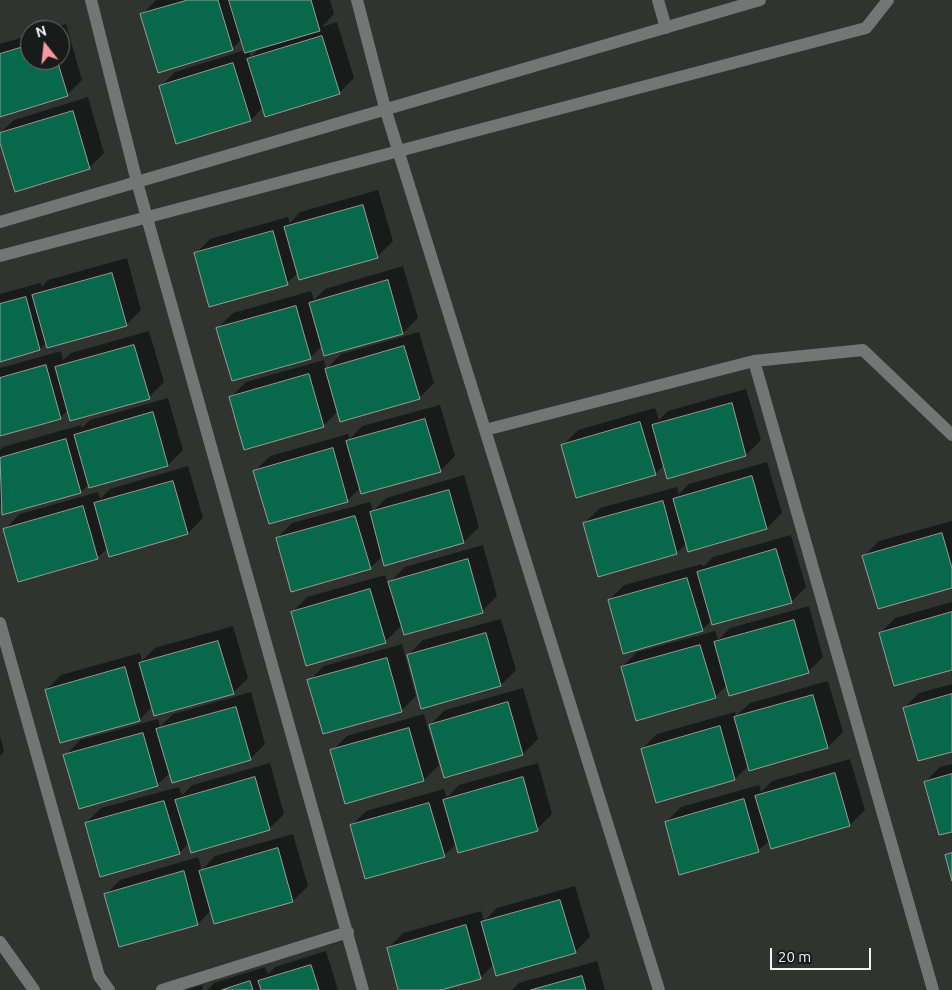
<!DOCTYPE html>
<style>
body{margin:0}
#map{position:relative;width:952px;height:990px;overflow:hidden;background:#2f3431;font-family:Ubuntu,sans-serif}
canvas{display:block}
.north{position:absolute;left:20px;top:20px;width:50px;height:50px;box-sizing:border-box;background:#191b1a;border:1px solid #6f7270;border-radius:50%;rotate:344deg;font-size:14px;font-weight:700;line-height:20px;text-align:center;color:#f1f4f2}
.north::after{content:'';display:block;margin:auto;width:18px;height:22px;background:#f49aa2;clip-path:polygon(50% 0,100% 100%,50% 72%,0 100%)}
.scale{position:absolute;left:770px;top:948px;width:101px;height:22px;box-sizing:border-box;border:2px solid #f1f4f2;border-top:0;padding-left:6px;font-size:15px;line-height:18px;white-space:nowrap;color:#f1f4f2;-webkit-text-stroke:4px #191b1a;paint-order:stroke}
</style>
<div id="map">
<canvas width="952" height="990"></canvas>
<div class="north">N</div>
<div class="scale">20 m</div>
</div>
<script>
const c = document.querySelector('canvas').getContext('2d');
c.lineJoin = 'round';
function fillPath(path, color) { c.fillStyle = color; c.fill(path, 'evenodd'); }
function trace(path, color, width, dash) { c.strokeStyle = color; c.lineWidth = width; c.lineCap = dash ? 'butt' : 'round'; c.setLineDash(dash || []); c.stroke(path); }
fillPath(new Path2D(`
 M156,0H330L334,14L322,27L337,22L354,78L339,93L263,107L251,120L160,87L175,72L245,50L242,39L232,49L142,15ZM261,47L251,57L249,51Z
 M66,24L82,80L67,95L0,116V44L30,35V60H60V30H46Z
 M88,97L104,153L89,168L0,138V133L14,120Z
 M378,190L393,241L378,256L299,279L298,273L287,283L195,254L210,239L288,217L290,223L300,212Z
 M127,258L141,310L126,325L47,342L40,349L0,360V294L40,283L42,287L48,280Z
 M403,266L418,318L403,333L322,346L310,358L218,328L233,313L311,291L314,300L325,289Z
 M149,331L164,382L149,397L68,410L60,418L0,434V368L61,351L63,360L71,353Z
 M419,332L434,383L419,398L338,411L323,426L231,397L246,382L324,360L326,369L341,354Z
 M746,389L761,440L746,455L664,465L655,474L563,445L578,430L655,408L659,420L668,411Z
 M168,398L183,450L168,465L89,484L81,492L3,514L0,504V450L3,447L81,425L82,428L90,420Z
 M440,405L455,456L440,471L360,488L347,501L255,471L270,456L348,434L350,439L362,426Z
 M767,462L782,513L767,528L687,543L677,553L584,523L600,508L677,487L679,494L689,484Z
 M188,466L203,518L188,533L110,555L108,548L97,558L5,529L20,514L98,492L100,499L110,489Z
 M464,475L479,527L464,542L383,556L370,568L277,538L292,523L370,502L373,511L386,498Z
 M952,521V587L864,556L879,541Z
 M791,535L806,587L791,602L712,620L702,630L609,600L624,585L702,564L703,567L713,557Z
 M483,545L497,596L482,611L402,625L385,642L292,612L307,597L385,575L388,584L405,567Z
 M952,602V668L880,633L895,618Z
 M809,606L823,657L808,672L727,685L715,697L622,667L637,652L715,631L718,640L730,628Z
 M501,619L516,670L501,685L408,655L423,640Z
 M233,626L248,678L233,693L153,706L139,720L46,690L61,675L140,653L142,661L155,648Z
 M402,644L416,696L401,711L309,681L324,666Z
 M828,681L843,732L828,747L749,765L735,779L642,749L657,734L735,712L736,716L750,703Z
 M952,684V750L904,708L919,693Z
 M523,688L538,739L523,754L430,725L445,710Z
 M251,692L265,744L250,759L170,773L157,785L65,756L80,740L158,719L160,727L173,714Z
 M424,714L439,765L424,780L332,751L347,736Z
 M0,736L4,751L0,756Z
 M850,759L865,810L850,825L770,840L758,851L666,822L681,807L759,785L761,792L772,781Z
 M270,763L284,814L269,829L189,843L179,853L86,823L101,808L179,787L182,795L192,785Z
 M538,763L552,814L537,829L457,843L444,856L351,826L366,811L444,789L447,798L459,785Z
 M952,764V830L925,782L940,767Z
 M293,834L308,886L293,901L211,910L198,924L120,946L105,895L120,880L198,857L202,870L215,856Z
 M575,886L590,937L575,952L494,964L480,978L437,990H400L388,948L403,933L481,911L484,921L497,908Z
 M326,951L338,990H207L214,983L265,967L268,974L275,967Z
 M597,961L605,990H512L519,983Z
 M202,985L203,990H187Z`), '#0007');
const building = new Path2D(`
 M188,0H218L233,50L158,73L140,14Z
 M229,0H311L320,31L245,53Z
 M322,36L340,94L265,117L247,59Z
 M30,45V60H57L68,96L0,117V54Z
 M233,63L251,121L176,144L159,86Z
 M73,111L90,169L15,192L0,143V133Z
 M363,205L378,258L299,280L284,227Z
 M273,231L288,285L209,307L194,253Z
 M112,273L127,326L47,348L32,295Z
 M388,280L403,334L324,356L309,303Z
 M26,297L40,350L0,362V304Z
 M296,306L311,359L232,381L216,328Z
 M134,345L150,399L70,421L55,367Z
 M404,346L420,399L340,422L325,369Z
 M46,365L61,419L0,436V378Z
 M309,374L324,427L244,450L229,397Z
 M732,403L746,456L667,479L652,425Z
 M153,412L168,466L89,488L74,435Z
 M425,419L441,472L361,494L346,441Z
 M640,422L656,475L576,498L561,445Z
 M66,439L81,493L2,515L0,458Z
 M333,448L348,502L269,524L253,471Z
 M752,476L767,529L688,552L673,499Z
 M173,481L188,534L109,557L94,503Z
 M449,490L464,543L384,566L370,512Z
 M663,501L677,554L598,577L583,523Z
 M83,506L98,559L18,582L3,529Z
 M355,516L371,569L291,592L276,538Z
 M942,533L952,568V588L878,609L862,556Z
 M776,549L792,603L712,625L697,572Z
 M468,559L483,613L404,635L388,582Z
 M687,578L703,631L623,654L608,600Z
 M370,589L386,643L306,666L291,612Z
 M952,612V670L894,686L879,633Z
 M794,620L809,673L729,696L714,642Z
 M486,633L501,686L421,709L407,655Z
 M218,641L234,694L154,716L139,663Z
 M700,645L716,698L636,721L621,667Z
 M387,658L402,712L323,734L307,680Z
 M125,667L140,721L60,743L45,690Z
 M952,694V752L918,761L903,708Z
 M813,695L828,748L749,771L734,717Z
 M508,702L523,755L444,778L429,725Z
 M236,707L251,760L172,783L156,729Z
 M720,726L735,780L656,803L641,749Z
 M409,728L424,781L345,804L330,750Z
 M143,733L158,786L79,809L63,755Z
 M835,773L850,826L771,849L755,796Z
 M952,774V832L939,835L924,782Z
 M255,777L270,830L191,853L175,800Z
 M523,777L538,831L458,853L443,800Z
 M744,799L759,852L679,875L665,822Z
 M164,801L180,854L100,877L85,823Z
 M429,803L445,857L365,879L350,825Z
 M278,848L293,902L214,924L199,871Z
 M952,853V881L945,855Z
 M184,871L198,925L119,947L104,894Z
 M560,900L576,953L496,976L481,922Z
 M466,925L481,979L441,990H398L387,948Z
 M311,965L319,990H261L258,981Z
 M582,976L586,990H531Z
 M250,981L253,990H222Z`);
fillPath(building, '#08694a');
trace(building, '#979d9a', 1);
trace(new Path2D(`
 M91,0L137,182L363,990
 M357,0L385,108L659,990
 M658,0L666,28
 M0,222L760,0
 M0,256L866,28L888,0
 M754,361L863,350L952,435
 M485,430L754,361L933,990
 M0,623L99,976L109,990
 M0,942L34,990
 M162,990L348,932`), '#737675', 12);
</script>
